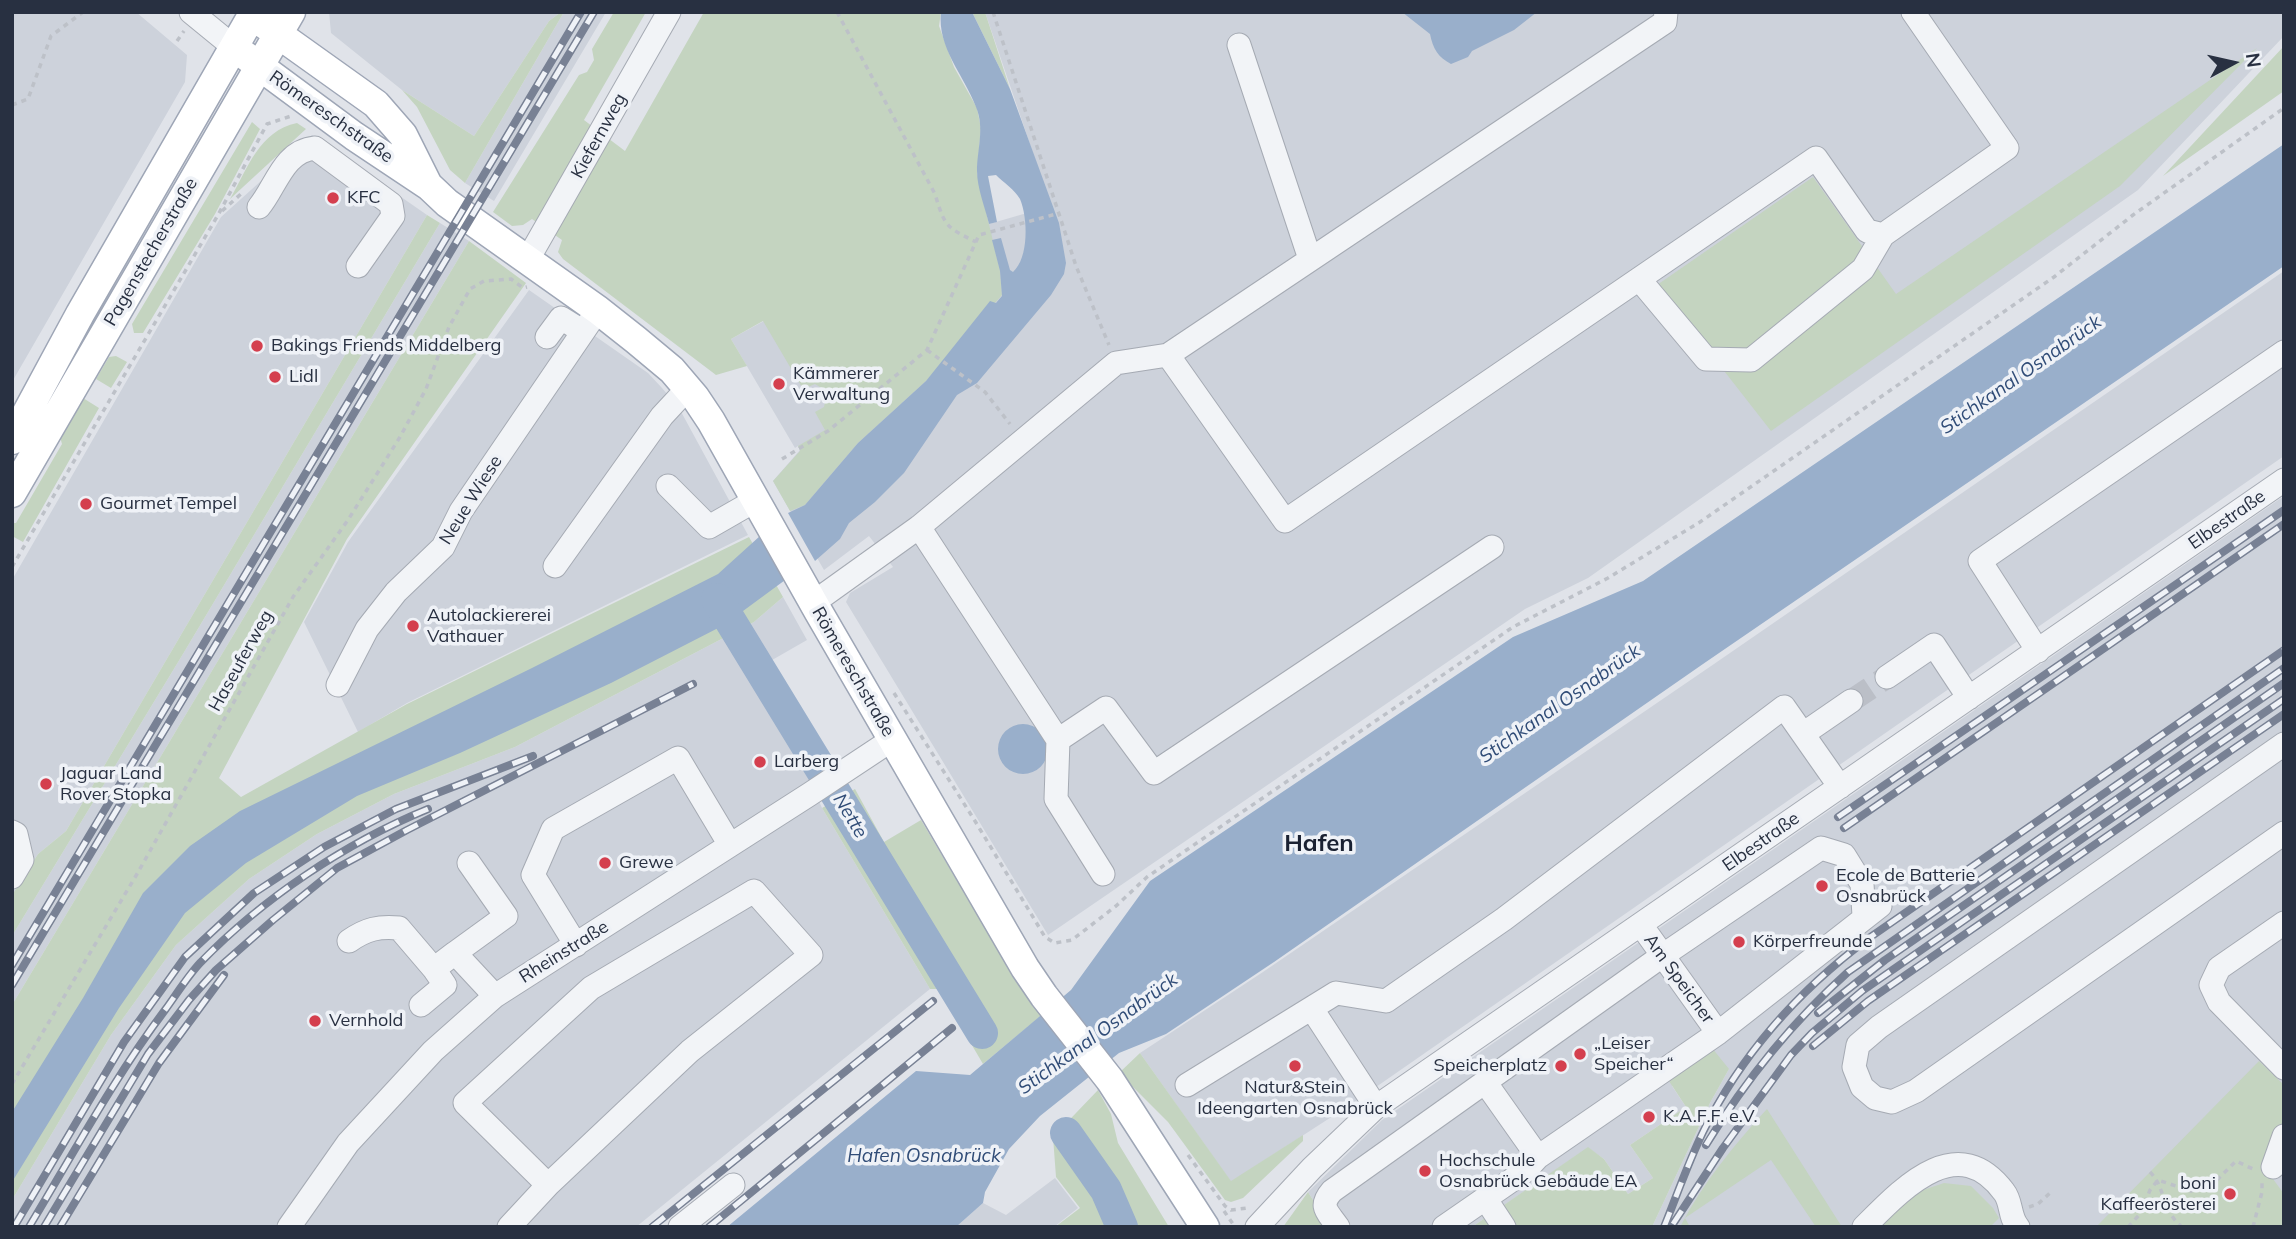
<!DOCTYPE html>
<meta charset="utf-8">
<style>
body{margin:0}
#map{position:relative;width:2296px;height:1239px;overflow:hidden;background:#e0e3e9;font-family:Mulish,sans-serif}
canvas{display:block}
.frame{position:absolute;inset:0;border:14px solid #283041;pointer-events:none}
.north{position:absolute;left:2198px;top:28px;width:70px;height:70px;-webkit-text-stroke:5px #eff2f7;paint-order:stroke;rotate:82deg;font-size:19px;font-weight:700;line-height:28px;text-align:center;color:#283041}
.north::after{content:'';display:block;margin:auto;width:24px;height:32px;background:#283041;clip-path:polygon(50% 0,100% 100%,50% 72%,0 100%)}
</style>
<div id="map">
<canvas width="2296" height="1239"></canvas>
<div class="frame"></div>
<div class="north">N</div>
</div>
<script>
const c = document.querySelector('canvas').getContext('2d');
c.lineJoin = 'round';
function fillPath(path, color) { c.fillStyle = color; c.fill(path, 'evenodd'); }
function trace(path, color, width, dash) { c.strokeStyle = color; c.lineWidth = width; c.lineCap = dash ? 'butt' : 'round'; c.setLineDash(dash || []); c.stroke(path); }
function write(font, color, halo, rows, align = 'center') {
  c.font = font + ' Mulish,sans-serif'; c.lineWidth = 7; c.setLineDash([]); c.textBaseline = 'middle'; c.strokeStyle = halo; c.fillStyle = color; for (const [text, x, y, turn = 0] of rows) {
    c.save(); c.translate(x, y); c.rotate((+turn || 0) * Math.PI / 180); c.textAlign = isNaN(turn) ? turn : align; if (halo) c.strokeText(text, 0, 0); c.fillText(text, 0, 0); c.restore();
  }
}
fillPath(new Path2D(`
 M12,12H136L187,55L185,82L12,382Z
 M329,12H561L549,21L474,136L402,90L331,33Z
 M564,12H606L494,201L465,183Z
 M985,12H2284V36L2138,190L1588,578L1525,609L1048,935L846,602L850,593L893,567L869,536L824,570L773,481L800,450L798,446L795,448L731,339L943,223L989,224L1051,206Z
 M312,135L427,215L66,831L38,854L12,895V580L221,217Z
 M440,223L469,241L12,1005V936L183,654Z
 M2284,271V456L1353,1103L1231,1182L1140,1053L1263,972L1714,664Z
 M529,290L648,373L662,388L679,408L748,535L407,703L358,732L304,622L348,542Z
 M2284,496V1227H1652L1710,1103L1729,1069L1672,1086L1686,1107L1630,1145L1653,1178L1628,1194L1604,1159L1588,1148L1472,1227H1330L1308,1192L1382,1120Z
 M783,597L807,640L746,675L806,773L822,808L930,989L636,1227H12V1200L111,1035L176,945L249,879L317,834L394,794L515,747L754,622Z
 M1055,1178L1078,1208L1054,1227H956L983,1203L1006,1215Z`), '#cdd2db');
fillPath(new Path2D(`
 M561,12H564L465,183L450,170L417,107L402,90L474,136L549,21Z
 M614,12H646L584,120L625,151L704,12H941L939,26L954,67L977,108L981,128L977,173L1000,271L1002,295L926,381L858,443L805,505L790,511L773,481L800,451L798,446L825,430L815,412L824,407L826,397L820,387L815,384L803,389L763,321L731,339L747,366L716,375L563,259L558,252L562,240L532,219L523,225L512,226L493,212L579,75L587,72L594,60L592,49Z
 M972,12H985L1010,89Z
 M2284,46V91L2163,176Z
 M2257,48L2120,186L1771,431L1657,285L1813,177L1896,294Z
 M252,122L260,129L215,214L143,333H134L132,324Z
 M297,123L306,129L230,199C248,168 259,131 297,123Z
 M427,215L440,223L183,654L12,936V895L38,854L66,831Z
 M469,241L526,283L347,539L219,778L241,797L407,704L749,537L783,597L754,622L515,747L394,794L317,834L249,879L176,945L111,1035L12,1200V1005Z
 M116,356L127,362L111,388L96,379L109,357Z
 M83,398L99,408L23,542L12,536V523H16L62,444L60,437Z
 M855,789L884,842L921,820L1014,977L1042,1015L983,1064L939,989H930L822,808Z
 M1712,1048L1729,1069L1710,1103L1652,1227H1472L1588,1147L1604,1159L1628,1194L1653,1178L1630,1145L1686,1107L1667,1078Z
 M1140,1053L1231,1181L1303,1135V1141L1243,1198L1231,1202L1225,1200L1168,1122L1119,1073Z
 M2259,1061L2284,1085V1124L2275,1139L2265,1168L2284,1194V1227H2096Z
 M1098,1090L1111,1114L1118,1143L1169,1227H1055L1080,1208L1056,1177L1053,1137Z
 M1767,1109L1842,1227H1816L1771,1160L1685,1218L1690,1227H1680C1703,1183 1734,1145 1767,1109Z
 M1944,1183L1971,1186L1993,1208L1999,1218L1990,1227H1881L1914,1193Z
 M1308,1192L1330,1227H1283Z`), '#c4d4c0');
fillPath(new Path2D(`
 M941,12H972L1010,89L1059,223L1066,263L1064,274L1051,295L977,383L957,395L904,473L875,502L849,523L840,539L815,561L788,513L805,505L858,443L926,381L990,301L996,303L1002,296L1000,271L992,240L1001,238L1010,270L1013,272C1029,258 1028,218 1020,199C1015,190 1003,182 996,175L988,176L997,222L989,224C985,207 977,188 977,171C977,150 985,128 976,107C964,75 937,48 941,12Z
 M1402,12H1537L1514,30L1472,51L1468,57L1451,64C1438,57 1433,49 1430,34Z
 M2284,144V266L1703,664L1274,962L1166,1034L1119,1053L1040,1116L1009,1149L985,1192L983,1203L956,1227H727L916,1071L970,1075L1071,990L1150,881L1513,637L1643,581Z
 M771,526L796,572L724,625L611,683L460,753L357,796L246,863L185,913L119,1008L12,1182V1112L83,998L143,893L190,846L240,811L532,668L718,574Z
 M998 749a25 25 0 1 1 50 0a25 25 0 1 1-50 0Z`), '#99afcb');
trace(new Path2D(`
 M717,599L982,1033
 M1066,1133L1106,1190L1122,1227`), '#99afcb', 32);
trace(new Path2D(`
 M1851,701L1887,677`), '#bbbfc7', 23, [23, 11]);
const minor = new Path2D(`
 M191,12L235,48
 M1239,45L1310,259
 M259,207C276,187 283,151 315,148L391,204L393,216L358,266
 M528,259L669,12
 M1639,279L1706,359L1751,360L1863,269L1883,235L2007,148L1913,12
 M547,337L561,318L582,331
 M1168,355L1285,521L1816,158L1867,231L1883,235
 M668,486L709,527L756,500
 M919,527L1058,740L1106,708L1154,773L1492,547
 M555,566L662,416L688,388
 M813,603L919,527L1116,363L1168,355L1665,22L1666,12
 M2038,651L1980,561L2284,352
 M1887,677L1934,645L1969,698
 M338,685L367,629L396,592L443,547L461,511L598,310
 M1803,734L1851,701
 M1058,740L1056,799L1103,874
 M2284,744L1879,1027L1858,1045L1854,1067L1862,1087L1875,1098L1892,1102L1916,1091L2284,833
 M12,832L16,834L22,860L12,877
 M469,863L506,916L455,953L495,996
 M2284,923L2219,968L2211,985L2219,1002L2284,1068
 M1641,925L1718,1033
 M349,941C366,929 379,926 399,928L434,969L455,953
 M576,945L533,875L553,829L678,758L730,845
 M421,1005L445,985L434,969
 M1312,1009L1376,1107
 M1485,1082L1538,1157
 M1187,1085L1336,993L1386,1001L1504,919L1784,707L1840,787
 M2273,1167L2284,1136
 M1485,1198L1504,1227
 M289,1227L348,1143L433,1051L495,996L810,794L893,739
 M509,1227L548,1185L690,1051L811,955L754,891L591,988L465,1103L548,1185
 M680,1227L733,1185
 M1257,1227L1312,1168L1376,1107L2284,480
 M1338,1227C1328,1212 1318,1207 1332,1191L1662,956L1821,848L1844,855L1862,884L1864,916
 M1444,1227L1525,1171L1538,1157L1718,1033L1880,906
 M1864,1227C1902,1189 1957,1129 2004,1192C2012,1202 2009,1217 2018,1227`);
const major = new Path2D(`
 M264,24L376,104L403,135L427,183
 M235,48L354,136L429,186L447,203L598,310L636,340L672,370L695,397L711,421L818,611L1025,968L1044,996L1110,1080L1205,1227
 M12,440L80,314L254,12
 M12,493L291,12`);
trace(minor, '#a5aab3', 25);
trace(major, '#9ea6b6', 31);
trace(new Path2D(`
 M837,12L935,194C945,227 946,227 976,242
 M993,12L1076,266L1109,345
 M177,41L184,31
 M12,105L28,99L51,36L83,12
 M222,211L242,193
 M927,350L985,392L1010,424
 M782,459L828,431L927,350L979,235L1060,213
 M12,567L218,215L267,124L291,116
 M894,693L975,821L1045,937L1055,943L1072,940L1116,906L1147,877L1513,627L1608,578L1700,522L2054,277L2133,215L2284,108
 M12,1084L137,874L293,597L348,520L400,437L426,389L449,327L470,289L484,281L511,279L523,288L527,287
 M1188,1155L1225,1206L1231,1210L1247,1208
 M2150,1172C2166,1188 2161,1210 2182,1227
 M2029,1207L2038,1204L2050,1193
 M1224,1211L1235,1227
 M2128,1227L2141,1213L2150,1190L2158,1180L2191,1191L2213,1184L2236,1161L2255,1170
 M2253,1227L2262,1192V1181`), '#bdc1c8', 3.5, [5, 5]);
trace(minor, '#f2f4f7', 23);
trace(major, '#fff', 28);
const rail = new Path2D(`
 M1838,817L2284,510
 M1844,828L2284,524
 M12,965L581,12
 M12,985L594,12
 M1818,1013L1885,960L2284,683
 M1813,1046L1868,1001L2284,714
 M1706,1145C1745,1081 1792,1022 1848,972L2284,668
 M1673,1224L1723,1148L1791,1055L1812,1033L1862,991L2284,699
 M14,1227L124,1042L185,957L254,893L324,847L396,809L533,756
 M29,1227C73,1154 114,1078 165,1010C176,995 187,977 200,963C262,899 345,843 428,809
 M44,1227L148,1054L189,1000L216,970L273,920L337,868L407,830L693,684
 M60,1227L159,1063L224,975
 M652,1227L933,1001
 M709,1227L952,1028
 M1664,1227C1677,1195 1688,1163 1703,1132C1742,1053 1799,990 1869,938L2284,650`);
trace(rail, '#788194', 8);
trace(rail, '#eff2f7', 5, [16]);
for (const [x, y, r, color] of [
 [333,198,7,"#d43f4e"],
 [257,346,7,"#d43f4e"],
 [275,377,7,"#d43f4e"],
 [779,384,7,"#d43f4e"],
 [86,504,7,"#d43f4e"],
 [413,626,7,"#d43f4e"],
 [760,762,7,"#d43f4e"],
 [46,784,7,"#d43f4e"],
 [605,863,7,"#d43f4e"],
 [1822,886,7,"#d43f4e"],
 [1739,942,7,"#d43f4e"],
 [315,1021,7,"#d43f4e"],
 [1580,1054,7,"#d43f4e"],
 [1295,1066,7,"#d43f4e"],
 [1561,1066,7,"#d43f4e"],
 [1649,1117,7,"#d43f4e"],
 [1425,1171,7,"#d43f4e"],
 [2230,1194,7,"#d43f4e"]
]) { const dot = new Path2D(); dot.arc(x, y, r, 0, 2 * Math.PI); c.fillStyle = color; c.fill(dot); trace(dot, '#eff2f7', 2.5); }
write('18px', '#283041', '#eff2f7', [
 ["Römereschstraße",331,117,35],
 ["Kiefernweg",599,136,-61],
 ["Pagenstecherstraße",151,252,-60],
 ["Neue Wiese",471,500,-58],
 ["Elbestraße",2227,520,-35],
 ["Haseuferweg",241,661,-61],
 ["Römereschstraße",853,672,60],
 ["Elbestraße",1761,842,-35],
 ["Rheinstraße",564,952,-32],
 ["Am Speicher",1679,979,54]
]);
write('18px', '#283041', '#eff2f7', [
 ["KFC",347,198],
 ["Bakings Friends Middelberg",271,346],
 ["Kämmerer",793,374],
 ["Verwaltung",793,395],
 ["Lidl",289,377],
 ["Gourmet Tempel",100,504],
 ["Autolackiererei",427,616],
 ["Vathauer",427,637],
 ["Larberg",774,762],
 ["Jaguar Land",60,774],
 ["Rover Stopka",60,795],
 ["Grewe",619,863],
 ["Ecole de Batterie",1836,876],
 ["Osnabrück",1836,897],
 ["Körperfreunde",1753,942],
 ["Vernhold",329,1021],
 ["„Leiser",1594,1044],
 ["Speicher“",1594,1065],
 ["Speicherplatz",1547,1066,"right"],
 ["Natur&Stein",1295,1088,"center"],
 ["Ideengarten Osnabrück",1295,1109,"center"],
 ["K.A.F.F. e.V.",1663,1117],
 ["Hochschule",1439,1161],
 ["Osnabrück Gebäude EA",1439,1182],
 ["boni",2216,1184,"right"],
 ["Kaffeerösterei",2216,1205,"right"]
], 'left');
write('italic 19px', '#304c77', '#eff2f7', [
 ["Stichkanal Osnabrück",2021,375,-35],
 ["Stichkanal Osnabrück",1560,704,-35],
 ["Nette",850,816,59],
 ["Stichkanal Osnabrück",1098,1034,-36],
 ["Hafen Osnabrück",924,1156]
]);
write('bold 24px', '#1a2132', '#eff2f7', [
 ["Hafen",1319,844]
]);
</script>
